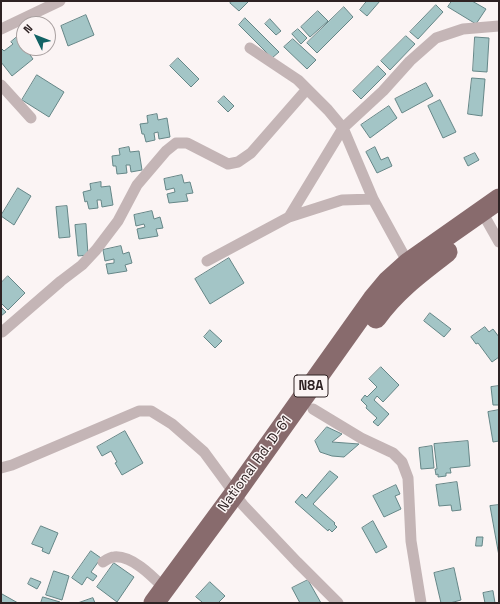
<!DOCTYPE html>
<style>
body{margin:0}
#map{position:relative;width:500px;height:604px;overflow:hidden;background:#fbf4f4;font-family:"Space Grotesk",sans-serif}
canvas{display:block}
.frame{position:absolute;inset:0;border:2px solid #2e2223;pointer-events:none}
.north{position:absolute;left:16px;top:16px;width:40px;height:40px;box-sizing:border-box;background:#fbf4f4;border:1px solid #a9a0a0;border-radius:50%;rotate:313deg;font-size:11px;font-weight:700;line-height:16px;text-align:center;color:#2e2223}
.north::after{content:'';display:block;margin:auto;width:14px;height:18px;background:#126365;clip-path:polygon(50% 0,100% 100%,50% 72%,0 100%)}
</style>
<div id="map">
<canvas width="500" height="604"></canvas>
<div class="frame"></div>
<div class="north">N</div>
</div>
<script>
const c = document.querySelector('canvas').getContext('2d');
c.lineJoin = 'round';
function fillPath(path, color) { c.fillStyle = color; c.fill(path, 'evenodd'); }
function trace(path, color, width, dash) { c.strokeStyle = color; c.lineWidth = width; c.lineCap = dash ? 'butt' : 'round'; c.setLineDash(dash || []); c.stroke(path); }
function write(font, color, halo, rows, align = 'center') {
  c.font = font + ' "Space Grotesk",sans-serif'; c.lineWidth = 3; c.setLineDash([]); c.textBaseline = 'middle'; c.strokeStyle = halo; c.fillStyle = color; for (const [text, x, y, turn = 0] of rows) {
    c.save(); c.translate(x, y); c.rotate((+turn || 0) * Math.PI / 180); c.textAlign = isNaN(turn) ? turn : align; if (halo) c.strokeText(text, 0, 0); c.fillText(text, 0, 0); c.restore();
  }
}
const building = new Path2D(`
 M233,1H249L239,11L230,3Z
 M367,1H380L367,16L360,10Z
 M452,1H472L486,9L476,24L448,7Z
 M436,5L443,12L418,39L410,32Z
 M344,7L353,17L317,53L307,43Z
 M318,11L328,21L310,37L301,27Z
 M86,15L94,35L68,46L61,26Z
 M245,18L279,52L272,58L239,25Z
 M270,19L281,31L276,35L265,24Z
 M298,29L307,38L301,44L292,34Z
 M406,36L415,44L390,70L381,61Z
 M17,37L33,59L12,76L1,62V50L2,49L4,51L13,44L11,42Z
 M475,37L489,38L487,72L473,71Z
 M293,39L316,60L307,69L284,47Z
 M178,58L199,79L191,87L170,66Z
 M378,66L386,74L361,99L353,91Z
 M37,75L64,92L49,117L22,100Z
 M472,78L485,79L482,116L468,114Z
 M426,83L433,96L402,113L395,99Z
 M224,96L234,106L228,112L218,102Z
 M440,100L456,132L443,138L428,106Z
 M389,106L397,118L370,138L361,125Z
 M157,114L158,120L167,118L170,137L159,139L158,132L154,133L155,140L146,142L144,134H142L140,124L148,123L147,116Z
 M129,147L130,152L139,151L142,170L131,172L130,165H126L127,173L117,174L116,166H113L112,156L120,155L119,149Z
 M375,147L381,160L388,157L392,166L377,173L366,152Z
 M475,153L479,160L468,166L464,158Z
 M182,175L184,183L190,182L193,193L186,194L188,201L169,203L167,194L175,192L174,188L166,190L164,179Z
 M101,182V187L110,186L113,205L102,207L101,200H97L98,208L89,209L87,201L85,202L83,192L91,190L90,184Z
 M18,188L31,196L14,225L1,216Z
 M67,206L70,237L59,238L56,207Z
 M152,211L154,219L160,217L163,228L156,229L158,236L139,239L137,229L145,227L144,224L136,226L134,215Z
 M86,224L88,255L78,256L75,225Z
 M121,246L123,254L129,252L132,263L125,265L127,271L108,274L106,264L114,263V259L105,261L103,250Z
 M229,258L244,283L210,304L195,279Z
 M8,276L25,293L8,310L1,303V283Z
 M1,307L6,312L1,316Z
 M430,313L451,329L444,337L424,321Z
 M485,327L489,332L493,329L499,337V357L492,362L478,343L476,344L471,337Z
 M210,330L222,341L215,348L204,337Z
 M381,367L399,385L383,402L377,396L374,400L389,414L378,426L373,422L377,418L366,408L367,406L361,400L365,395L367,397L377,387L369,379Z
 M499,386V405H493L491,387Z
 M499,410V441L493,442L488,412Z
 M327,427L342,434L332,442L359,444L344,457L332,456L320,452L315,441Z
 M125,431L143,463L122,475L115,463L117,462L111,451L102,456L97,447Z
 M468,441L470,466L450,468L451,473H446V476L438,477V474L436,475L435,469H437L434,444Z
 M432,446L434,468L421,469L419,448Z
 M330,471L338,477L313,504L335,523L334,524L337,527L332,532L329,529L328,531L295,502L302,494L306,498Z
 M457,482L461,510L452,511L451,505L439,506L436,485Z
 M396,485L400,494L395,496L401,509L384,517L373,496Z
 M499,505V556L490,506Z
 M373,521L387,547L376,553L362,528Z
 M41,526L58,533L49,554L42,551L43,548L32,544Z
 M477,537H483L482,546H476Z
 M91,551L101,558L91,572L97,576L93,581L87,577L82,585L72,578Z
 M114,563L134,577L117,602L97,587Z
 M454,568L461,600L450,603H441L434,573Z
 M54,571L69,576L62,600L46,595Z
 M31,578L41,582L37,589L28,584Z
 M308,580L321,603H300L292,588Z
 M210,582L225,596L218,603H201L202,602L196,597Z
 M493,591L495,603H485L483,593Z
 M2,594L18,603H1Z
 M43,597L60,602L59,603H41Z
 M93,598L95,603H78Z`);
fillPath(building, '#a3c5c6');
trace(building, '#658687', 1);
trace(new Path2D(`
 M1,29L60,1
 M250,48L298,80L328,110L343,128L373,199L408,263
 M1,85L31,118
 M482,212L499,242
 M289,217L343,128L383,91L410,61L436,38L463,29L499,26
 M207,261L289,217L342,200L373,199
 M2,332L61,281L82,265L96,250L118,221L137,185L166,151L176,143H187L228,164L238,162L251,153L307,89
 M313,409L361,438L393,453L402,462L408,478L411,541L421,603
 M1,468L12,465L139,411H151L172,424L204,452L243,505L297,562L338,603
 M103,562C106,560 111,557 114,557C132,555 153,577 164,588`), '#c4b5b6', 11);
trace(new Path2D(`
 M376,318C395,291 421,272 447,252
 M154,603L235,493L373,299L388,281L408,263L499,199`), '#886b6d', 21);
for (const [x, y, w] of [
 [311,386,34]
]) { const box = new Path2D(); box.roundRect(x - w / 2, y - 11, w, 22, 3); c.fillStyle = '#fbf4f4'; c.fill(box); trace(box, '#2e2223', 1); }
write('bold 13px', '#2e2223', null, [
 ["N8A",311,386]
]);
write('14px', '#2e2223', '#fbf4f4', [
 ["National Rd. D-61",255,464,-54]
]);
</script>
